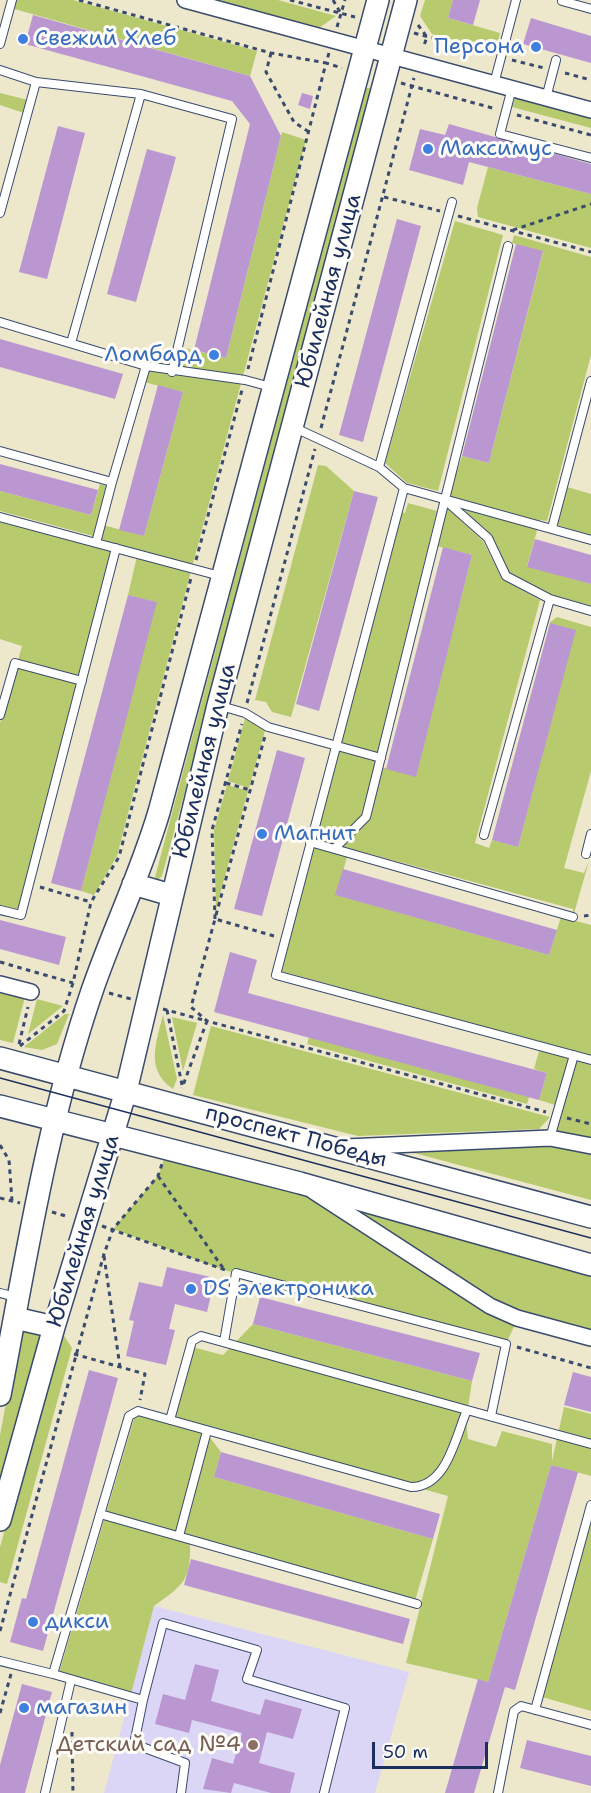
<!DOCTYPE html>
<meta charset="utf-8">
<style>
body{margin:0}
#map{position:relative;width:591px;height:1793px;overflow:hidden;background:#ede7cc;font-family:"Shantell Sans",sans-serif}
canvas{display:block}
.scale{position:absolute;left:372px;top:1742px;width:116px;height:27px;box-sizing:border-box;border:3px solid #1b2f5e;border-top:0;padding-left:8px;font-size:18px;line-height:21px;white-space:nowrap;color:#1b2f5e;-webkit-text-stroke:4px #fdfcf7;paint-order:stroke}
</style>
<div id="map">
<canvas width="591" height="1793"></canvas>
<div class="scale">50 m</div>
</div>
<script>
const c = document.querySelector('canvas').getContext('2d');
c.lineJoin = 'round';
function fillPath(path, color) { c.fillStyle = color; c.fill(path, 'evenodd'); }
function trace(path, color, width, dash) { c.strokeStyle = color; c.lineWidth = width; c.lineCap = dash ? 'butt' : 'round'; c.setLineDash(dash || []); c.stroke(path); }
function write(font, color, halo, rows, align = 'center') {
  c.font = font + ' "Shantell Sans",sans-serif'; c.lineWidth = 6; c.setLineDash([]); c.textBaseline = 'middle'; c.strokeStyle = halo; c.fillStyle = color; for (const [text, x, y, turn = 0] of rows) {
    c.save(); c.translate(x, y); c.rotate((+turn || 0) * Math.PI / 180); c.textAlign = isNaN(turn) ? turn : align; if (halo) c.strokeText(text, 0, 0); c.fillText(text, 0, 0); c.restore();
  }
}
fillPath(new Path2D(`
 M154,1606L409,1672L375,1793H104Z`), '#dcd6f6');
fillPath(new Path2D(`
 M13,0H73L257,51L250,76L11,8Z
 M215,0H278L336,16L319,28Z
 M425,0H453L448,18L500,33L496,51L432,34L420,16Z
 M365,88H375L162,876L158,880L155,877Z
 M0,93L28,100L24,113L0,105Z
 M515,98L591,119V128L512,107Z
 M282,132L306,140L192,567L98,542L103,525L144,536L183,392L144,382L147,368L173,374L180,347L226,358Z
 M488,167L591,194V248L478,217L477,208Z
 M455,221L503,235L438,491L407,483L385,463Z
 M514,235L591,257V355L547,521L540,520L527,566L591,584V606L552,595L509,573L490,535L449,496L462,456L489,463L543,252L512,243Z
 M318,465L326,466L354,491L291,717L272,712L266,702L255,700Z
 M100,484L106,486L93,536L0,511V491L91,515Z
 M567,487L591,494V536L557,525Z
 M408,503L437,511L374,765L415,776L472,555L437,546L446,507L483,541L502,579L540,600L475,843L489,848L492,840L518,847L575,630L549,623L557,617L591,627V771L564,868L584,873L589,861L573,917V909L315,839L400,512L405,513Z
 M0,521L112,550L19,911L0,906V723L22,646L0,639Z
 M137,556L191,571L117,856L94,895L81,891L156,602L128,595Z
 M246,715L266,727L249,788L228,781Z
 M227,785L248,791L216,909L214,830Z
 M312,847L347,857L336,895L549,955L561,917L591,925V1056L281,971Z
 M0,990L25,997L13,1043L0,1040Z
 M37,999L63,1006L28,1034Z
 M65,1014H69L57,1044L42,1050L24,1047Z
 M163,1015L177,1079L173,1089C145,1070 156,1043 163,1015Z
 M172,1017L197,1023L183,1071Z
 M211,1026L550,1117L539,1129L358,1136L193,1095Z
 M309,1037L529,1097L527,1104L307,1044Z
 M539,1051L567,1058L569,1063L578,1061L591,1065V1146L550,1138L562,1107L539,1100L547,1073L534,1069Z
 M545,1146L591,1153V1200L414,1153Z
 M167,1151L591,1265V1338L518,1318L506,1344L224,1270L113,1229L158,1176Z
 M253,1324L472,1381L466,1420L468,1439L496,1447L502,1431L552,1444V1461L564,1407L591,1414V1476L551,1465L488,1682L406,1663L448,1496L210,1430L208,1435L221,1452L214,1477L433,1539L415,1601L190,1543C191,1581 183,1585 154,1606L131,1694L59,1673L135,1415L168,1423L188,1346L223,1355Z
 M20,1328L43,1333L0,1489V1435Z
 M61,1331L72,1348L7,1584L0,1582V1547Z
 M591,1512V1711L542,1697Z`), '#b7ca6e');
fillPath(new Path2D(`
 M453,0H480L473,25L448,18Z
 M33,15L250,76L281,136L226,358L194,350L250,124L232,101L25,44Z
 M531,18L591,36V63L523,44Z
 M302,93L313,96L310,109L298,105Z
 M449,124L591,164V194L469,162L463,185L409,170L420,129L445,135Z
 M58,126L85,133L47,279L19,272Z
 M147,149L176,157L136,302L107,294Z
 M397,219L421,226L363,442L339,435Z
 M516,244L543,251L489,463L462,456Z
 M0,339L123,374L115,399L0,367Z
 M158,385L183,392L144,536L119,530Z
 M0,464L98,490L91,515L0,491Z
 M354,491L378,497L319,711L296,704Z
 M535,539L591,555V584L527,567Z
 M443,547L472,555L416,777L386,769Z
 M128,595L157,602L81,891L51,883Z
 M550,623L576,630L518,847L492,840Z
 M277,750L305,758L262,916L234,909Z
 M343,869L557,930L549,955L335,895Z
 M0,920L66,937L59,965L0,949Z
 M230,952L257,960L248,993L547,1073L539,1100L214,1012Z
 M167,1267L215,1278L207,1312L175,1304L169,1329L175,1330L166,1365L126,1356L134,1321L129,1320L139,1282L162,1287Z
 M260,1297L480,1353L472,1381L253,1324Z
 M89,1370L118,1378L43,1651L10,1642L22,1598L26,1599Z
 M573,1372L591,1377V1412L564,1405Z
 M221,1452L440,1514L433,1539L214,1477Z
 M551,1465L578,1472L515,1690L505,1687L474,1793H445L478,1679L488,1682Z
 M191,1559L410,1619L403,1644L184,1585Z
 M195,1664L219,1670L211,1701L260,1715L265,1699L302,1709L293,1739L267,1732L259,1763L295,1773L290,1793H271L234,1783L231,1793L203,1789L212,1758L233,1764L242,1733L192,1720L189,1733L155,1724L163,1694L185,1700Z
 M22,1684L52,1692L25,1793H0V1765Z
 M527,1740L591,1756V1786L520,1768Z`), '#bb97d1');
const lane = new Path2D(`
 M562,1L591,9
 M0,44L12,0
 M0,70L36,82L141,94L232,119L172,372
 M494,84L516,0
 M512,88L500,134L591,158
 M546,98L556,60
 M0,213L36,82
 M0,322L146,366
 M71,343L141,94
 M293,427L379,467L404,488
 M0,451L112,482L96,543L220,576
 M379,467L452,202
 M112,482L146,366L245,380L271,387
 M445,500L488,538L506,576L550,599L591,611
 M0,517L96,543
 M552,528L591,381
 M591,540L404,488L276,975L591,1060
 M221,706L245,713L268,727L381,758
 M0,715L15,663L82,681
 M484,835L550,599
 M310,842L573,917
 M335,848L366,817L508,246
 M586,854L591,834
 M0,910L21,915L116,548
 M550,1138L574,1055
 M0,1293L16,1297
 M224,1342L236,1273L506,1344L491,1416
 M170,1420L192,1341L201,1336L467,1410
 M100,1514L417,1604
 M179,1536L207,1431
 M0,1661L53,1674L129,1416L138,1411L411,1487C447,1487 455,1438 467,1410L591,1444
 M53,1674L143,1700L163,1623L257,1650L247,1679L345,1708L324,1793
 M143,1700L134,1744L185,1763L181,1793
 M535,1710L591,1505
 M45,1793L71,1680
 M498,1793L514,1711L521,1706L591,1725`);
const street = new Path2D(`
 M185,0L591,110
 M0,984L31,992
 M346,1147L550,1138L591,1146
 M313,1191L490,1306L517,1318L591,1338`);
const secondary = new Path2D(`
 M133,884L171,895
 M0,1058L591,1217
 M0,1106L300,1183L591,1265
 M15,1318L54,1327
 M0,1395C26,1259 47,1122 92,991C113,930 141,873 159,812L378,0
 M0,1520L54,1327L126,1091L218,705L406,0`);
trace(lane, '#3a4b6e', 10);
trace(street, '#3a4b6e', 18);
trace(secondary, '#3a4b6e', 24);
trace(new Path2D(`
 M79,0L271,53L326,63L248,369
 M290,0L355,17
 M333,0L340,12
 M418,25L427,37L423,48
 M337,27L345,0
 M414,33L491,54
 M271,53L266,72L294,122L309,132
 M329,53L326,63L342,68
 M512,60L544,68
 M565,73L591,80
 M401,83L496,109
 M517,115L591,135
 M384,197L440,211
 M458,216L591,252
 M513,230L591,204
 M321,428L414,78
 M196,560L242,390
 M247,703L315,449
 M226,783L250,790
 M40,887L91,902
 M216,915L265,736
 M584,916L591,915
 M215,919L212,830L242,724
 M274,936L215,919L191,1007L207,1021L546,1112
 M0,962L73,983
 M109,993L131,999
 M163,1009L207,1021L182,1088
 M167,1010L182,1085
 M19,1044L28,1007
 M20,1046L64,1011L73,983L91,902L119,857L191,578
 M567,1118L591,1124
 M0,1145L9,1160L12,1201
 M158,1176L223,1268
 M0,1198L20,1203
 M52,1212L69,1217
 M102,1226L225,1270
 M104,1256L120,1367
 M517,1347L591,1368
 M74,1354L145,1374L140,1400
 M0,1631L104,1254L113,1229L158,1176L162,1164
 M0,1713L11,1674
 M72,1732L73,1793`), '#3a4b6e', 3, [4.5, 4.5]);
trace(lane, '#fff', 8);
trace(street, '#fff', 15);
trace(secondary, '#fff', 21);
trace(new Path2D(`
 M0,1078L591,1238`), '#1b2f5e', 1.5);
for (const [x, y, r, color] of [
 [23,39,6,"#3f7fe0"],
 [536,47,6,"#3f7fe0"],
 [428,149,6,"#3f7fe0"],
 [214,355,6,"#3f7fe0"],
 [262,834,6,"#3f7fe0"],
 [191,1289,6,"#3f7fe0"],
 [33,1622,6,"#3f7fe0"],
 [24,1708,6,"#3f7fe0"],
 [253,1745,6,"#8d6e63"]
]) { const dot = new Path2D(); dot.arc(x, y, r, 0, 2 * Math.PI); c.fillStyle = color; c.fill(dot); trace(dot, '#fdfcf7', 2); }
write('22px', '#366cbe', '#fdfcf7', [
 ["Свежий Хлеб",35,39],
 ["Персона",524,47,"right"],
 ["Максимус",440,149],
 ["Ломбард",202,355,"right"],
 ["Магнит",274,834],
 ["DS электроника",203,1289],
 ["дикси",45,1622],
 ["магазин",36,1708]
], 'left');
write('22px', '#1b2f5e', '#fdfcf7', [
 ["Юбилейная улица",329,291,-75],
 ["Юбилейная улица",205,761,-76],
 ["проспект Победы",296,1137,15],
 ["Юбилейная улица",84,1231,-73]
]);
write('22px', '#785e54', '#fdfcf7', [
 ["Детский сад №4",241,1745]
], 'right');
</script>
